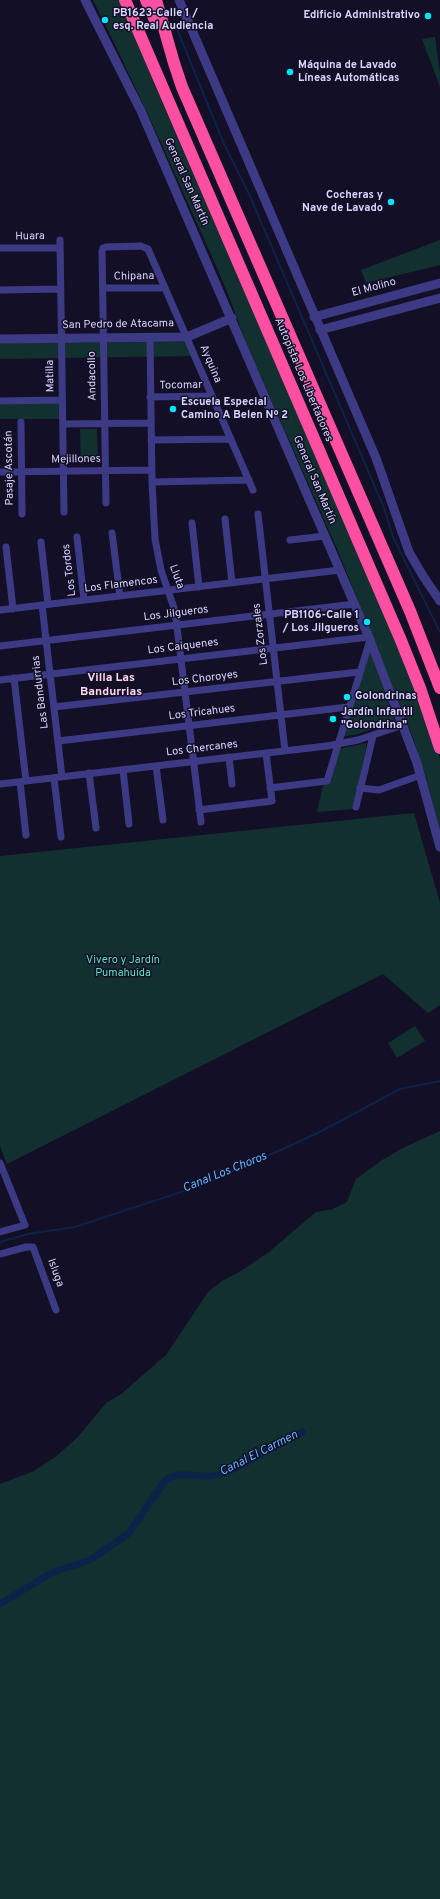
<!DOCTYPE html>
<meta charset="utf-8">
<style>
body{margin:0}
canvas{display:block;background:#130f26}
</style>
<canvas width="440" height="1899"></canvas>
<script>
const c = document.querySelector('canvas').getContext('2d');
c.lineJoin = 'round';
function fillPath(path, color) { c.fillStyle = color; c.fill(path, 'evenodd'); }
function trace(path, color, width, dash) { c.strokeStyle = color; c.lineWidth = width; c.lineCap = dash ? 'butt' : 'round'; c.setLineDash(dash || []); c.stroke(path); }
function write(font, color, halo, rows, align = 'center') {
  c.font = font + ' Overpass,sans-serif'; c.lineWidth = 3; c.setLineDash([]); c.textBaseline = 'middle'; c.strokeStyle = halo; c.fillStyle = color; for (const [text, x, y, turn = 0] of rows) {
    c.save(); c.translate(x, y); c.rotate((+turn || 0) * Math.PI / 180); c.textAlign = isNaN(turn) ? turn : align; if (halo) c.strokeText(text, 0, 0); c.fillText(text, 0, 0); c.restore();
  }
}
fillPath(new Path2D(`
 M93,0H120L156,88L371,582L425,715L440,759V834L427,780L413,738L338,551L244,338C229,291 207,246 187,201C157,133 126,66 93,0Z
 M435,37L440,73V87L422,39Z
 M440,240V265L366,283L361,270Z
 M186,342L192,356L0,359V343Z
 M60,401V419H0V402Z
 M80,429H97L98,461H81Z
 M370,651L395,721L358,734L340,737Z
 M367,743L353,809L317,812L323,786L330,780L339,749Z
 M414,813L440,903V1005L428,1013L383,974L7,1164L0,1146V856Z
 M415,1026L425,1041L397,1058L388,1043Z
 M440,1131V1899H0V1484L34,1471L55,1457L76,1439L106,1403L120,1395L166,1355L208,1292L222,1281L241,1271L269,1252L316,1212L333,1209L347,1202L356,1179L382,1160L405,1147Z`), '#12302f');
trace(new Path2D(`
 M177,29L224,144L249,194L384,508L393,537L440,632
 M0,1242L28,1234L75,1227L205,1184L318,1133L400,1089L440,1081`), '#0c2248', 2);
trace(new Path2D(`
 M0,1604L51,1573L90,1560L125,1536L129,1533L164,1482C179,1468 199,1480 217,1475C248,1466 273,1443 303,1432`), '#0c2248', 7);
trace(new Path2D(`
 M60,240L64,512
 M0,248H60
 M103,288H165
 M0,290L60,289
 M150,337L152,482L155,539L161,570L175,611L201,822
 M150,397L212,396
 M0,401L62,400
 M21,422L22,514
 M63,424L151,423
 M151,440L231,439
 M0,472L151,470
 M152,482L249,480
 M106,503L102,251L103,248L106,247L141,246L148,249L253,490
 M258,514L285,751
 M225,519L232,583
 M192,523L199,587
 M112,533L120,596
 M77,537L84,600
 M290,540L325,536
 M41,542L48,604
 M6,547L13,609
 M42,605L62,777
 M0,610L340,570
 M0,646L355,604
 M14,678L26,781
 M0,680L369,637
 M54,707L359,672
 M58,741L348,707
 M229,757L232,784
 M156,766L163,820
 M123,770L129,824
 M89,773L96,828
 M54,778L61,837
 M20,782L26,835
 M0,784L327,746L358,740L403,725
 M270,788L327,781L370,640
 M360,788L379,790L421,775
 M356,807L373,736
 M199,810L272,801L266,753
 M0,1163L25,1225L0,1232
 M0,1254L26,1247H33L56,1310`), '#3d3a85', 7);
trace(new Path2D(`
 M85,0L141,111L370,640L417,763L440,847
 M179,0L376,458L409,552L423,576L440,601
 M314,317L440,283
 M320,330L440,298
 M0,339L187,337L232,318`), '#3d3a85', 9);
trace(new Path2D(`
 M125,0L400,638L420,688L440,748
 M146,0L155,20
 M156,0L174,63L182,87L410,611L440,688`), '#ff4fa3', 12);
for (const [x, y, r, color] of [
 [428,16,4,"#00e5ff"],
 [105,20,4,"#00e5ff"],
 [290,72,4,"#00e5ff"],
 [391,202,4,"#00e5ff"],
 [173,409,4,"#00e5ff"],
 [367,622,4,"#00e5ff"],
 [347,697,4,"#00e5ff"],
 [333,719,4,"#00e5ff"]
]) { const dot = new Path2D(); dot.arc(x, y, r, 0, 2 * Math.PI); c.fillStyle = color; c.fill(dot); trace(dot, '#130f26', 1.5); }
write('bold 11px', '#d9d4ff', '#130f26', [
 ["PB1623-Calle 1 /",113,14],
 ["esq. Real Audiencia",113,27],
 ["Edificio Administrativo",420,16,"right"],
 ["Máquina de Lavado",298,66],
 ["Líneas Automáticas",298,79],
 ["Cocheras y",383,196,"right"],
 ["Nave de Lavado",383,209,"right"],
 ["Escuela Especial",181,403],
 ["Camino A Belen Nº 2",181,416],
 ["PB1106-Calle 1",359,616,"right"],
 ["/ Los Jilgueros",359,629,"right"],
 ["Golondrinas",355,697],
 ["Jardín Infantil",341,713],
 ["\"Golondrina\"",341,726]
], 'left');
write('11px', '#d9d4ff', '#130f26', [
 ["General San Martín",186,182,66],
 ["Huara",30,237,-1],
 ["Chipana",134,277,-1],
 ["El Molino",374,288,-15],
 ["San Pedro de Atacama",118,325,-1],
 ["Ayquina",210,364,67],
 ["Matilla",51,376,-91],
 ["Andacollo",93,376,-91],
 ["Autopista Los Libertadores",303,380,67],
 ["Tocomar",181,386,-1],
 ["Mejillones",76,460,-1],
 ["Pasaje Ascotán",10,468,-91],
 ["General San Martín",314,480,67],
 ["Los Tordos",70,570,-97],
 ["Lluta",176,577,70],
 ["Los Flamencos",121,585,-7],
 ["Los Jilgueros",176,614,-7],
 ["Los Zorzales",261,634,-97],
 ["Los Caiquenes",183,647,-7],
 ["Los Choroyes",205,679,-7],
 ["Las Bandurrias",41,692,-97],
 ["Los Tricahues",202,713,-7],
 ["Los Chercanes",202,749,-7],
 ["Isluga",55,1273,70]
]);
write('11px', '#5fe0c0', '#130f26', [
 ["Vivero y Jardín",123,961],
 ["Pumahuida",123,974]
]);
write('bold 12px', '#ffd6f0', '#130f26', [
 ["Villa Las",111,679],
 ["Bandurrias",111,693]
]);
write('italic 12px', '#62b6ff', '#130f26', [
 ["Canal Los Choros",225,1173,-22],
 ["Canal El Carmen",259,1454,-27]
]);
</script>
